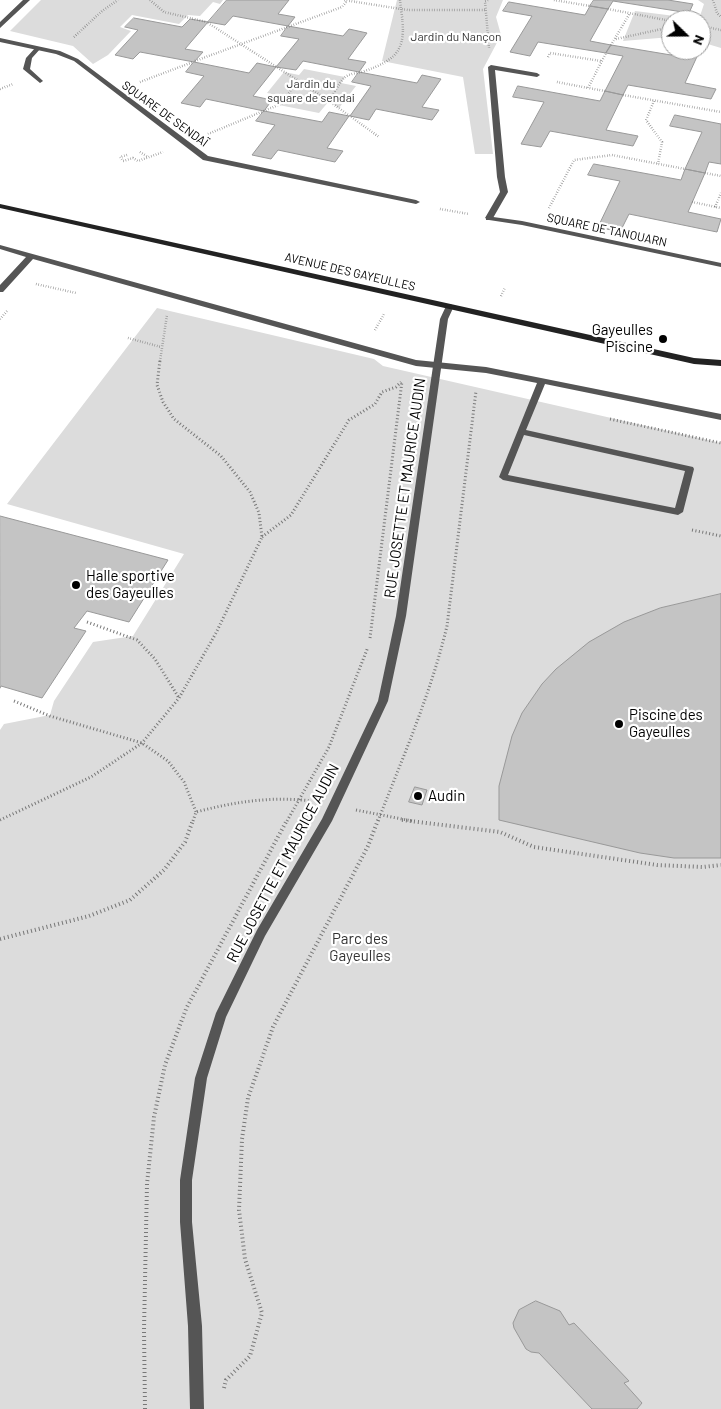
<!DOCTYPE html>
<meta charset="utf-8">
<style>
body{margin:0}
#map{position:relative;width:721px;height:1409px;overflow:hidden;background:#fff;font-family:Barlow,sans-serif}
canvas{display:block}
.north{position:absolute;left:661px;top:10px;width:50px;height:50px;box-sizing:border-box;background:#fff;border:1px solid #999;border-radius:50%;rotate:112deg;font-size:14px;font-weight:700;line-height:20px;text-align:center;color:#000}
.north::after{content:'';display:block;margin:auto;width:18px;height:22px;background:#000;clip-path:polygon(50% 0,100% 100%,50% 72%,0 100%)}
</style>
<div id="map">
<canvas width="721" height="1409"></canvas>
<div class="north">N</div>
</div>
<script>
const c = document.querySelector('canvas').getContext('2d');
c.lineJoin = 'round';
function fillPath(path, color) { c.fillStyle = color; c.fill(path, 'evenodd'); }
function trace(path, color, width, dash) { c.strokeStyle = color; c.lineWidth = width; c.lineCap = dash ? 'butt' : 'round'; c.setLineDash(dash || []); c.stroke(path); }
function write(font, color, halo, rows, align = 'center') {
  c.font = font + ' Barlow,sans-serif'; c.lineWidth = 4.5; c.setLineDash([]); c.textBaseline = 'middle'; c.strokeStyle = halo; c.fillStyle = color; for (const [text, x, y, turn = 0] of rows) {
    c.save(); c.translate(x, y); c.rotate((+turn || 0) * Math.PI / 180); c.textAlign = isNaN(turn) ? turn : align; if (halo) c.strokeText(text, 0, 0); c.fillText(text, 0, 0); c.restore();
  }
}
fillPath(new Path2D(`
 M41,0H223L220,4L213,2L200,16L188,15L179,24L132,15L120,27L131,31L108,55L93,64L73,46L10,31Z
 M397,0H503L496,17L501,35L483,69L493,154H475L463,77L382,61Z
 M698,0H721V48L701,42V20H671V37L623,41L635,11L699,19L704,4Z
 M304,69L345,77L341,83L356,86L339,108L329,101L319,113L279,105L286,97L267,93L284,72L299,75Z
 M157,308L374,359L383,366L721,443V1409H0V730L4,724L50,715L54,701L93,642L133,636L184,554L7,504Z`), '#dcdcdc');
const building = new Path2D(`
 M227,0H289L278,14L295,17L288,26L233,16L225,25L208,22Z
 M594,0H668L693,4L689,13L613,1L608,9L590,6Z
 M509,2L585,15L590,6L608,9L590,41L611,45L606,53L538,42L530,56L510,52L532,16L503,11Z
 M134,18L182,27L190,19L208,22L185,49L203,52L194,62L140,52L133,59L115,55L138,30L125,27Z
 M288,26L343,36L349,29L367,33L348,59L366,62L359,72L303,61L296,70L276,67L299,39L281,36Z
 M611,45L677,56L680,50H700L685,83L716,89L711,99L628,85L623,95L605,91L623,56L606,53Z
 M194,62L249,73L257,63L276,67L253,96L272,100L264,111L206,99L200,107L181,103L204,76L186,72Z
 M359,72L417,83L422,75L441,79L422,107L439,110L432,120L376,109L369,120L350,116L371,86L352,82Z
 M518,86L600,101L605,91L623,95L606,130L638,136L633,146L550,131L541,147L521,144L544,102L513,97Z
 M264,111L322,122L329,112L349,116L327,148L343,151L335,162L278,150L271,159L252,155L275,125L256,121Z
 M675,115L721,124V164L709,162L705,173L685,169L702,132L670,126Z
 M594,164L681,180L685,169L705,173L688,212L721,219L717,232L629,214L620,232L598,227L620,181L588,175Z
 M0,516L168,560L129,622L87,611L74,628L86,631L42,698L1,686L0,688Z
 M721,594V858H674L640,853L499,820V786L512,736L522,713L542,684L556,669L589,642L624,622L660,608Z
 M415,787L427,790L422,805L409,802Z
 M536,1301L560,1311L569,1325L574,1323L629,1381L624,1383L642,1403L637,1409H592L539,1353L531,1352L526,1349L514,1328L513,1323L519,1310Z`);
fillPath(building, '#c4c4c4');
trace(building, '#999', 1);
trace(new Path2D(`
 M150,0L164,12L207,22
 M400,0L401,9L408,10H486
 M488,0L485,1L489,48
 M554,0L590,6
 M713,0L717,13L721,17
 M608,9L671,21
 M208,23L297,80
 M701,26L721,30
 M74,37L102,11L118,0
 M616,39L671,27
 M611,45L630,13
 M548,57L550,53L601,61
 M195,61L342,7L347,1
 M140,82L193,62
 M557,82L588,88
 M0,89L13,84
 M605,91L588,88L606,53
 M623,95L721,112
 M329,101L379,137
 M654,101L646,120L662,142L658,164
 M208,134L283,103L297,80L329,101C334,94 338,84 344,78C348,74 357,73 362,72C400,59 407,48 401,9L344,0
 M140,152L148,157
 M127,155L120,157L123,161L133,158L138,161L163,152
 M705,173L721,176
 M692,202L721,208
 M715,207L721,193
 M549,208L574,160L612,155L685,169
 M440,209L469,214
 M36,284L76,293
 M501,296L505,288
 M0,319L8,310
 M375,330L384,314
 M128,338L161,347
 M160,361L167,315`), '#777', 2.5, [0.5, 2]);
trace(new Path2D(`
 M610,419L721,443
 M692,530L721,536
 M262,537L291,515L349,420L375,404L382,392L396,387L401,382
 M87,622L137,640L155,659L179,698
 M370,638L402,381
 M14,701L50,716L142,743L168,761L184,782L196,812
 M356,810L412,821
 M0,820L91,777L142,743L179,698L216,633L262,537L259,513L250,492L221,456L174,419L163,402L157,385L160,360
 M193,821L196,812C234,802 271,796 311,801
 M287,821L329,747L368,647
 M378,821C403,757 431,693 447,626L476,391`), '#777', 3, [1, 2.5]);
trace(new Path2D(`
 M402,820L500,832L534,847L657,865L703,867L721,865
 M0,939L89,916L130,900L164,870L185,842L193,820
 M224,1388L226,1380L250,1356L262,1313L245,1259L239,1210L242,1139L248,1098L273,1027L368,846L378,820
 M145,1409L144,1330L147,1184L154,1117L165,1065L186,1009L287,820`), '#777', 4, [1, 3]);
fillPath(new Path2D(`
 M36,47L41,48L32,58L30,69L42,80L43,81L40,83L23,69L26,58Z
 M491,65L537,73L540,75L537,77L495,70L505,177L508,192L493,218L489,220L485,218L500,192L497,177L488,67Z
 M0,245L416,360L486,367L721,414V420L545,384L526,430L693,467L694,469L683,512L678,515L503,480L499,477L537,383L486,373L416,366L33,259L3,292H0V285L26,257L0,249ZM524,435L685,471L675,508L508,475Z`), '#555');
fillPath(new Path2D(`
 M23,0H30L0,28V22Z
 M0,38L60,51L78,59L208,156L416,200L420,202L416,204L203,160L74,61L56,54L0,42Z
 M486,216L522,221L721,263V267L522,225L489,220H486Z
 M447,304H450L454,306L448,319L406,616L388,701L332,821L265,936L226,1017L207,1078L192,1180V1222L202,1326L204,1409H190L188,1326L180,1222V1180L195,1078L216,1013L257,930L322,819L378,701L396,616L440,319Z`), '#555');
fillPath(new Path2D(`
 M0,204L694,358L721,360V366L694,364L0,208Z`), '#222');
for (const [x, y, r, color] of [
 [663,339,5,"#000"],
 [76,585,5,"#000"],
 [619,724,5,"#000"],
 [418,796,5,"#000"]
]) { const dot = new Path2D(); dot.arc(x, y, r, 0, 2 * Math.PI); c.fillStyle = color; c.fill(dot); trace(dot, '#fff', 2); }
write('12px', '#333', '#fff', [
 ["Jardin du Nançon",456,37],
 ["Jardin du",311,84],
 ["square de sendai",311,98]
]);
write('12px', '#000', '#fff', [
 ["SQUARE DE SENDAÏ",165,114,36],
 ["SQUARE DE TANOUARN",607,230,12],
 ["AVENUE DES GAYEULLES",350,272,13]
]);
write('15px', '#000', '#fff', [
 ["Gayeulles",653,330,"right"],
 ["Piscine",653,347,"right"],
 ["Halle sportive",86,576],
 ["des Gayeulles",86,593],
 ["Piscine des",629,715],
 ["Gayeulles",629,732],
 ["Audin",428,796]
], 'left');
write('15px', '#000', '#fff', [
 ["RUE JOSETTE ET MAURICE AUDIN",405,488,-82],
 ["RUE JOSETTE ET MAURICE AUDIN",283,863,-62]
]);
write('15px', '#333', '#fff', [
 ["Parc des",360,939],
 ["Gayeulles",360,956]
]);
</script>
